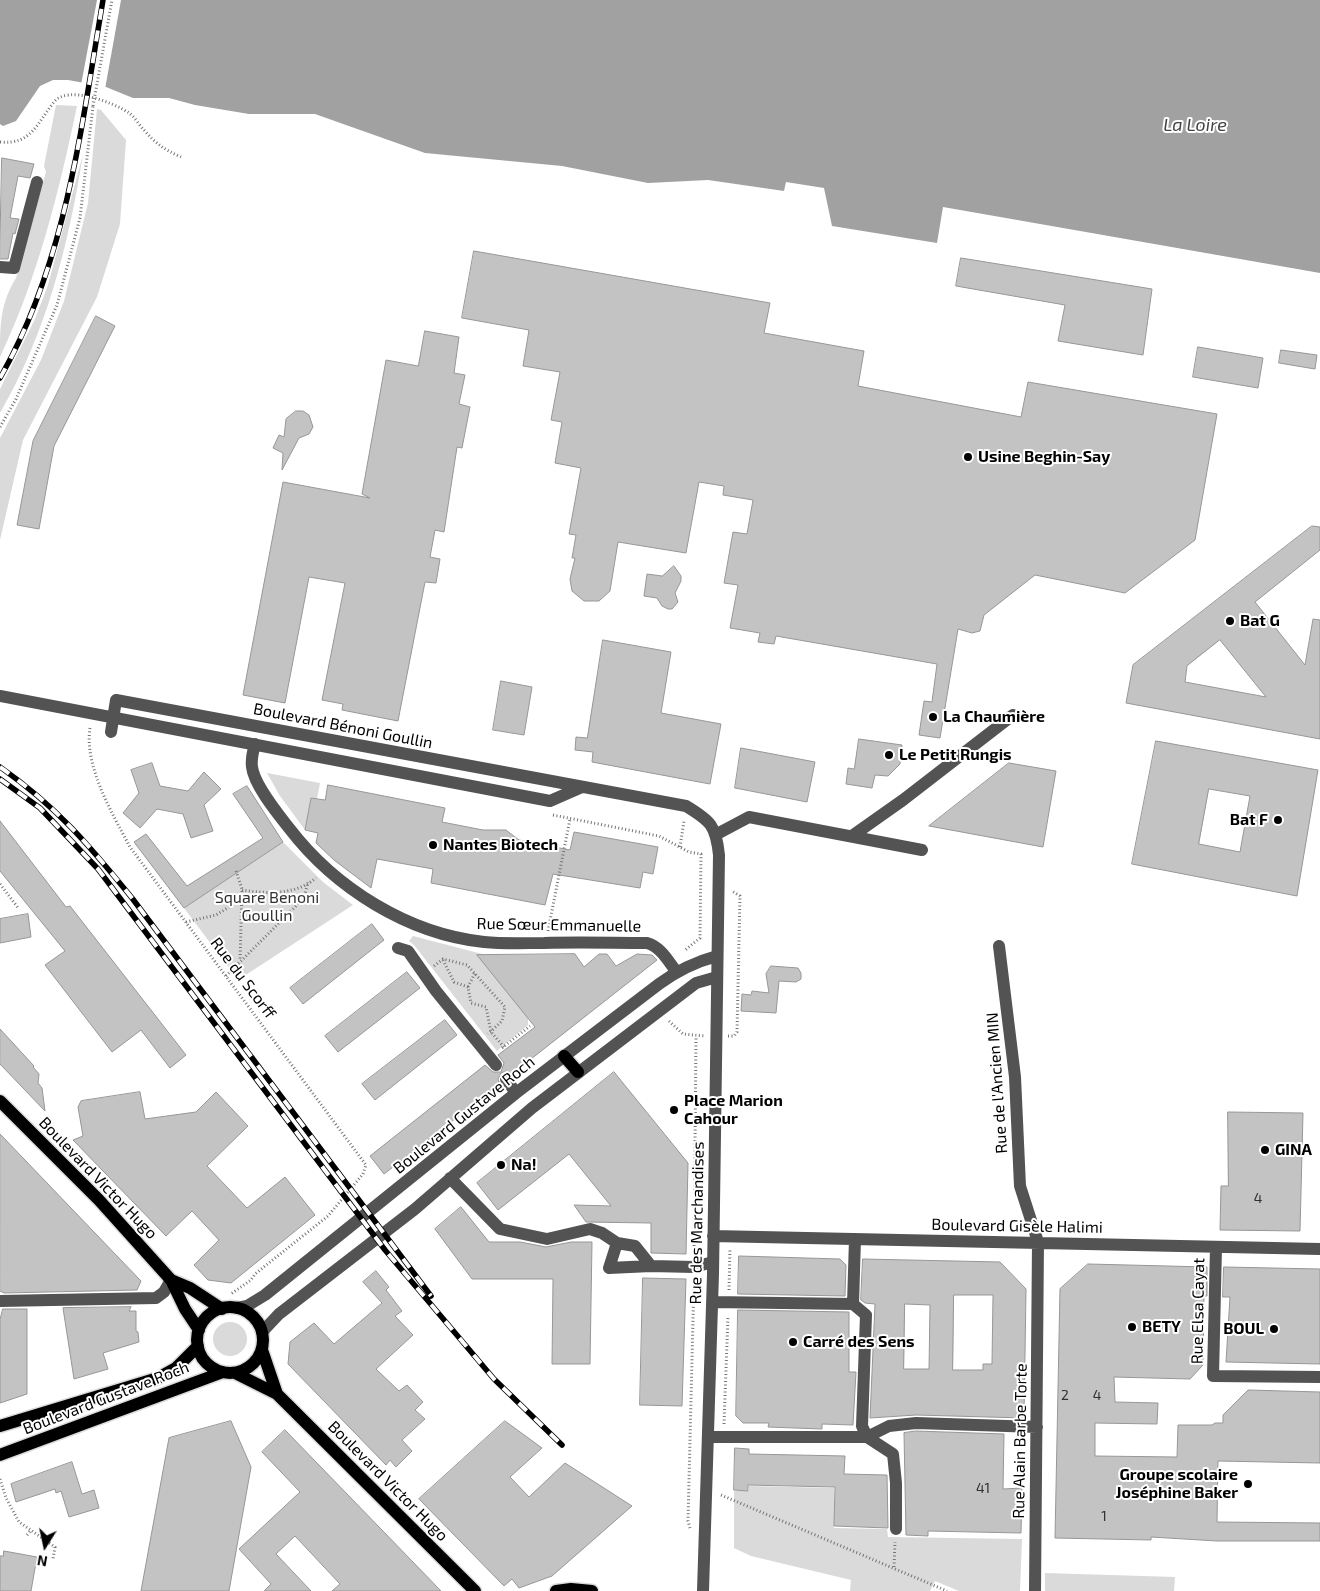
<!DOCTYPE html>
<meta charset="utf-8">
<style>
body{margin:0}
#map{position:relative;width:1320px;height:1591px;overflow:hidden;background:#fff;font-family:"Exo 2",sans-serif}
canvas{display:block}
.north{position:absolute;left:20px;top:1521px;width:50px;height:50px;-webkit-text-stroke:4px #fff;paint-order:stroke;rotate:190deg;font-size:14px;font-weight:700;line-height:20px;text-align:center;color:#000}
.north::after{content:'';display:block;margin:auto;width:18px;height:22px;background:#000;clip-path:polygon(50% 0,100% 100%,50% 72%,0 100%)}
</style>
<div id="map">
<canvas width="1320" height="1591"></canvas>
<div class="north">N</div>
</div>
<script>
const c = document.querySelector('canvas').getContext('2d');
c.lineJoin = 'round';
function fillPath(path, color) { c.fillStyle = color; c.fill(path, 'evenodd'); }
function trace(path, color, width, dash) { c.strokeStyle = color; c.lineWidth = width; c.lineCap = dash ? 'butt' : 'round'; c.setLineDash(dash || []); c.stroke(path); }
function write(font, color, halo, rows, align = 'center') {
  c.font = font + ' "Exo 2",sans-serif'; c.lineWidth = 4; c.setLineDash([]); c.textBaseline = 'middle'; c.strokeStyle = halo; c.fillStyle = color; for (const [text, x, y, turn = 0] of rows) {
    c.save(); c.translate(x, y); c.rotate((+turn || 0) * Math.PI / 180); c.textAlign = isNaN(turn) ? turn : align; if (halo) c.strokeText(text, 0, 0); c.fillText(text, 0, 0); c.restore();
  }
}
fillPath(new Path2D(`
 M56,105L77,106C59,192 38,277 0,357C0,325 0,304 16,278L46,172L44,166Z
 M97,109L101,110L126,140L120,224L97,297L23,440L0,540V438L41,360L64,301L88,203Z
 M83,154C69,244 46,334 0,413V389L35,319L48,285Z
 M267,773L320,783L317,799L311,798L305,830L280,796Z
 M283,842L323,882L353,905L238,980L184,908Z
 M413,936L486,955L528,1018V1025L497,1051L414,945L409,941Z
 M213 1339a17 17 0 1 1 34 0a17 17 0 1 1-34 0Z
 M749,1486L834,1488V1528L887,1529L888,1537L1022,1539L1020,1591H959L935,1581L930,1591H850L851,1580L751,1556L734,1548V1491H749Z
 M1045,1573L1175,1577L1174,1591H1045Z`), '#dadada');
fillPath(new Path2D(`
 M0,0H1320V273L943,207L937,243L832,226L824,188L786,182L784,191L708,180L648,183L562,166L425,153L315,114H249L195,105L169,98H133L106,87L68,80H53L40,86L16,121L3,126L0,124Z`), '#a1a1a1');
fillPath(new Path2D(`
 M97,0H121L105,89L81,85Z`), '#fff');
const building = new Path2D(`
 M2,158L34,164L30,178L18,176L10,218L19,219L15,234L13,233L8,259H0Z
 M474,251L770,303L764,333L864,351L858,386L1021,417L1028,382L1217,414L1195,540L1125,593L1035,575L984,615L980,631L972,633L958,629L940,738L919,735L924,701L932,702L937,664L776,636L774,644L758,642L760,633L730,628L738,585L724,583L733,532L747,534L753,500L723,495L724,486L699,482L686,553L618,542L610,591L599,601H584L572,591L570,579L575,558H572L576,535L569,534L581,468L555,463L562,422L551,420L560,372L523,366L529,330L462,318Z
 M961,258L1152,289L1143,355L1058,341L1065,305L956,286Z
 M96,316L115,326L54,446L39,529L17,525L33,441Z
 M425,331L459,337L454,373L465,375L459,404L470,407L462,448L457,447L444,532L435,530L430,557L440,559L436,583L425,582L398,721L342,710L343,704L322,700L345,583L309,577L285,703L243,695L283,482L370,498L362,494L386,360L418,366Z
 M1198,347L1263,358L1258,388L1193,377Z
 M1281,350L1317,355L1315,369L1279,363Z
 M296,411H303L309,415L313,427L309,434L299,438L282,470L283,453L273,448L279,435L284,437L286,419Z
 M1312,526L1320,527V550L1255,602L1305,665L1313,619L1320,620V739L1126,703L1133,665ZM1220,640L1266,697L1185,682L1187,666Z
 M674,566L681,576V581L675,593L678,602L672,609H668L662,606L657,598L644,596L646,581L647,574L662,576Z
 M603,640L671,652L661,713L721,724L710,784L592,762L593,752L575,750L576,737L587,738Z
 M501,681L532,687L524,735L493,730Z
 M859,739L902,745L900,764L888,776L875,775L872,788L846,784L848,768L854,769Z
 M1156,741L1318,770L1297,896L1132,864ZM1209,789L1250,796L1240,852L1199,844Z
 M741,748L815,762L807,802L735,788Z
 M152,763L160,786L188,791L204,772L221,789L204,805L213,831L191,838L183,814L157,809L140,828L123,813L139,793L131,770Z
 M1009,763L1056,771L1043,847L929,826Z
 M328,785L445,808L442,822L483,830H506L519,840L570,850L574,832L658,847L653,874L643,872L640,888L553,874L545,905L431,883L433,869L377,859L371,888L334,860L316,843L318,833L305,830L311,798L325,800Z
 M247,786L283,842L184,908L134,842L146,834L187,886L263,838L233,794Z
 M0,821L66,907L70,906L186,1055L170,1068L141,1030L112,1052L45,965L65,951L0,871Z
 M28,914L31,937L0,943V919Z
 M372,924L384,940L303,1004L290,988Z
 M575,954L584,967L599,954H607L616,966L637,954L652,955L657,960L512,1074L506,1071L501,1073L498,1079L500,1084L384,1174L370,1156L485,1065L493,1072H501L504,1063L498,1055L535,1027L477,955Z
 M771,966L798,968L801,973V979L796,982L779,981L776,1013L741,1011L742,994L751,995L752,991L769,993L766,974Z
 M407,972L420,988L338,1052L325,1036Z
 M445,1020L457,1035L375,1100L362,1084Z
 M0,1029L34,1066L33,1067L39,1074L38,1083L42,1088L45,1111L0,1064Z
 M614,1072L688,1163L686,1254L651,1253V1223L586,1222L574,1205L611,1206L569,1154L498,1210L477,1183Z
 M140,1092L145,1119L196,1112L216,1092L248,1126L207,1166L247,1208L285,1177L315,1215L231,1283L208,1280L194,1265L219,1240L192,1211L166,1236L73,1140L83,1136L78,1107L81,1101Z
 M1228,1112L1303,1113L1300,1231L1220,1230L1221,1186H1228Z
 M0,1134L141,1281L137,1290L4,1293L0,1291Z
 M461,1207L489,1242H520L546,1247L571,1242H592L590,1364H552L553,1279H472L435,1229Z
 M739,1256L840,1259L846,1265L845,1296L738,1294Z
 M863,1259L1000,1262L1026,1289L1024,1418L916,1415L870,1418L875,1304L865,1303L861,1300ZM954,1295H993L992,1364H983V1370H953ZM905,1304L930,1305L929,1369H904Z
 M1088,1264L1207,1267V1296H1204L1203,1365L1190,1379L1114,1377L1115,1402L1158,1403L1157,1424L1095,1423V1456L1177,1457L1178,1425H1212L1215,1423H1223V1415L1248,1390L1320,1392V1463L1218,1461L1217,1522L1320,1523V1541H1217L1151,1537V1540L1055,1538L1060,1289Z
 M1224,1267L1320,1269V1364L1226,1362L1230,1297H1223Z
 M376,1271L389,1287L386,1290L402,1311L395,1316L413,1335L376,1369L399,1391L407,1385L423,1402L415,1410L425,1419L402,1440L412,1451L396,1467L390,1460L386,1465L288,1364L290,1342L314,1323L334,1344L382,1303L363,1282Z
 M643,1278L686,1279L682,1406L640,1405Z
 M131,1307L129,1311H136V1331L138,1332L139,1342L103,1353L108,1369L74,1379L63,1308Z
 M3,1309H27V1394L0,1403V1320Z
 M738,1310L849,1312V1372H856L853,1425L822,1424V1429L768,1427L769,1423H743L736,1416Z
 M231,1421L251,1467L229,1591H141L169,1438Z
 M505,1421L542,1448L510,1477L529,1497L565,1463L632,1506L552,1576L519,1588L512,1579L504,1586L419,1499Z
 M285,1430L412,1561L441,1591H332L340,1584L295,1536L276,1554L311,1591H264L271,1584L239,1549L300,1492L262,1452Z
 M916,1431L1004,1434L1003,1489L1022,1488L1021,1533L928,1531V1536L906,1535L904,1433Z
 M735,1448L749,1449V1454L845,1456L844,1474L887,1475L888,1528L834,1526L835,1487L748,1485V1491L734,1490Z
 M72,1462L82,1494L94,1490L99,1508L69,1517L61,1491L56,1493L55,1489L16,1502L11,1484Z
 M4,1551L37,1557L31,1591H0V1556H3Z`);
fillPath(building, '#c3c3c3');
trace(building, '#979797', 1);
const major = new Path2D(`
 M564,1056L578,1072
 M0,1101L99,1200L171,1280L185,1309L199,1330
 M171,1280L190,1288L222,1309
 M197 1340a33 33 0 1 1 66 0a33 33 0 1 1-66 0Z
 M262,1350L277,1394
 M235,1373L277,1394L475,1591
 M0,1426L158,1378L176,1368L198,1346
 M0,1455L223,1372
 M556,1591L571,1589L592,1591`);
trace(major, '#dbdbdb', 15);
trace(new Path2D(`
 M0,142C32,145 37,123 54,102C67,85 113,102 129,113C135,117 139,125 144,130C155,143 165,150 181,157
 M0,427L16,399L57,305L80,218L93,106
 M90,728C84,766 112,813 130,847L366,1165L363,1174L328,1216L255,1274L251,1280L231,1294
 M553,815L659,836L689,852L701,854L700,938L684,951
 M680,847L684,821
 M236,871L242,889L240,961
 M0,884L19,909
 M242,890C267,894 296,895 316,878
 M186,922L216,915L242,899
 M548,931L570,819
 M443,960L454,982L468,987L471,1003L486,1007L491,1032L504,1047
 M434,966L443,959L467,965L505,1007L502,1021L488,1034
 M226,976L296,906L305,894L308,882
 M468,987L475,973
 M669,1021L683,1034L705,1036
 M728,1036H734L737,1032L740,896L732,891
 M502,1048L530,1026
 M694,1253L696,1036
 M729,1290L730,1248
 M724,1424L728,1316
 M0,1479L6,1498L19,1522L55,1547L53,1559
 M721,1495L947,1591
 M690,1528L688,1521L694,1279
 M27,1535L31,1530
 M894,1567L895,1542`), '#757575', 3, [1, 2.5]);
trace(new Path2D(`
 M0,267L14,268L37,182
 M0,696L550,801L582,787
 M111,732L116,700L686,806C711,821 716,826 719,855L713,1274L703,1591
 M255,744C253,751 251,760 252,767C254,785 278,814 289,828C335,888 408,934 484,942C504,944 524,943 544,943C579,942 613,943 647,943C661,947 668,961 676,971
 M717,834L749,817L922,850
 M852,836L903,800L1013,715
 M999,946L1015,1077L1020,1186L1038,1242L1035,1591
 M398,948L408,951L436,991L496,1065
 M506,1079L516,1093
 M450,1178L500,1229L547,1239L590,1229L602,1233L617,1243L635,1246L651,1266L694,1267L713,1262
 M713,1236L1320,1249
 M855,1239L853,1304L866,1315L862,1426L867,1437L893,1454L896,1483V1529
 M617,1243L609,1268L651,1266
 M1216,1247L1213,1376L1320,1377
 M0,1301L156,1298L164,1292L171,1280
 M712,1302L853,1304
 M237,1308L247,1306L265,1295L516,1093L659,984C678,970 695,962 717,956
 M262,1332L279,1314L415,1209L532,1108L696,983L717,977
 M708,1437H867L889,1426L916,1423L1037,1427`), '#535353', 12);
trace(major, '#000', 12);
const rail = new Path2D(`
 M0,378C66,263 81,129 103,0
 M0,767C57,807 89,845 132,898L431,1296
 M0,779L40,808L98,869L385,1250L494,1379L562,1445`);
trace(rail, '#000', 5.5);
trace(rail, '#fff', 4, [11]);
trace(new Path2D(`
 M93,106L112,0`), '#757575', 3, [1, 2.5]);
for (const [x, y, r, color] of [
 [968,457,5,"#000"],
 [1230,621,5,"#000"],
 [933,717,5,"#000"],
 [889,755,5,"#000"],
 [1278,820,5,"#000"],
 [433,845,5,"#000"],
 [674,1110,5,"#000"],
 [1265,1150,5,"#000"],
 [501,1165,5,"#000"],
 [1132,1327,5,"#000"],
 [1274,1329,5,"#000"],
 [793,1342,5,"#000"],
 [1248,1484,5,"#000"]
]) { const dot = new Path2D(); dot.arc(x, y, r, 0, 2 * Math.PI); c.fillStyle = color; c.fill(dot); trace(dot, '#fff', 2); }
write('14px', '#313131', null, [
 ["4",1258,1198],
 ["2",1065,1395],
 ["4",1097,1395],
 ["41",983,1488],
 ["1",1104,1516]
]);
write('bold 16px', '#000', '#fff', [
 ["Usine Beghin-Say",978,457],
 ["Bat G",1240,621],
 ["La Chaumière",943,717],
 ["Le Petit Rungis",899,755],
 ["Bat F",1268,820,"right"],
 ["Nantes Biotech",443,845],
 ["Place Marion",684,1101],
 ["Cahour",684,1119],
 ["GINA",1275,1150],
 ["Na!",511,1165],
 ["BETY",1142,1327],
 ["BOUL",1264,1329,"right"],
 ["Carré des Sens",803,1342],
 ["Groupe scolaire",1238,1475,"right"],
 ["Joséphine Baker",1238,1493,"right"]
], 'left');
write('16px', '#000', '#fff', [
 ["Boulevard Bénoni Goullin",343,726,11],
 ["Rue Sœur Emmanuelle",559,925,1],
 ["Rue du Scorff",243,978,53],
 ["Rue de l'Ancien MIN",997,1083,-94],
 ["Boulevard Gustave Roch",464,1115,-39],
 ["Boulevard Victor Hugo",98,1178,46],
 ["Rue des Marchandises",697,1223,-89],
 ["Boulevard Gisèle Halimi",1017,1226,1],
 ["Rue Elsa Cayat",1198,1311,-89],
 ["Boulevard Gustave Roch",106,1398,-21],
 ["Rue Alain Barbe Torte",1020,1441,-89],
 ["Boulevard Victor Hugo",388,1481,45]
]);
write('16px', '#313131', '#fff', [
 ["Square Benoni",267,898],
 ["Goullin",267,916]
]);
write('italic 18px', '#424242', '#fff', [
 ["La Loire",1195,125]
]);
</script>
